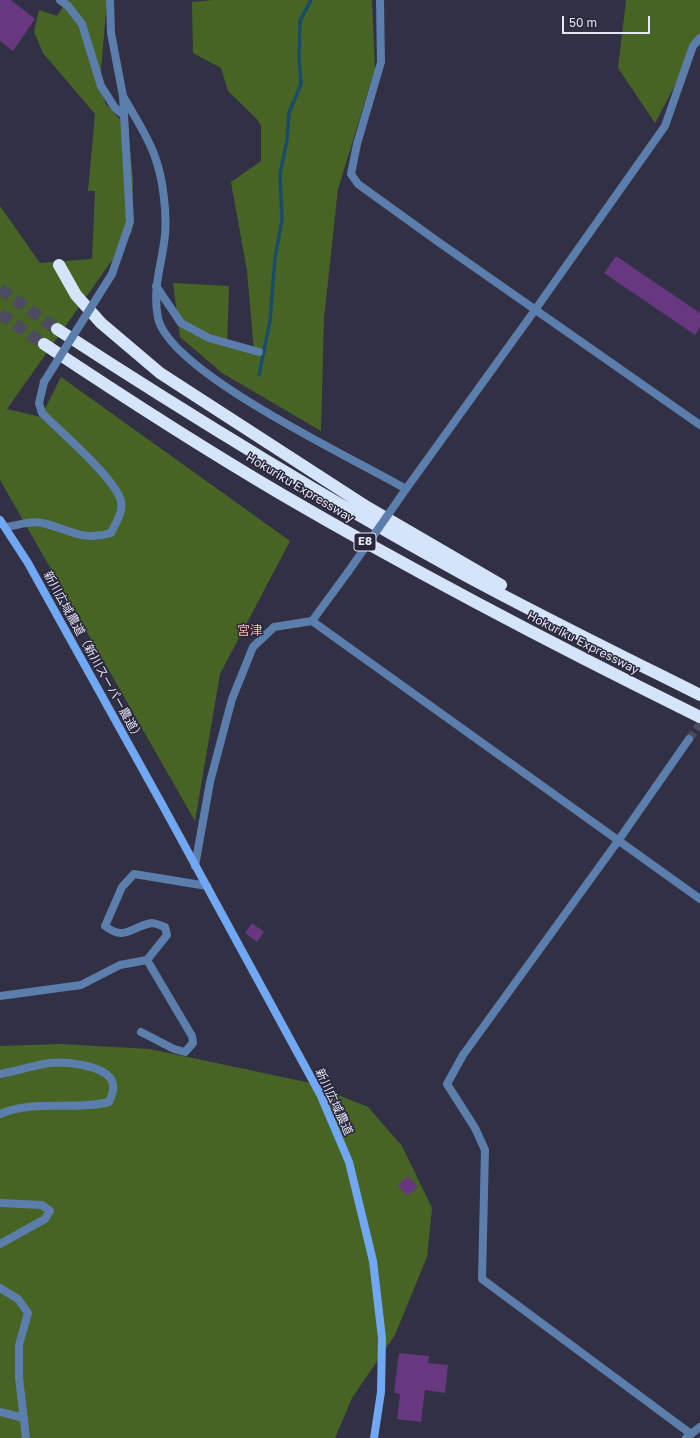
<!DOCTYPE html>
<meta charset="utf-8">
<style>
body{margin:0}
#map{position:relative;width:700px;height:1438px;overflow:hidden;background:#323045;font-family:"Golos Text",sans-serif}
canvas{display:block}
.scale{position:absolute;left:562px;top:16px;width:88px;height:18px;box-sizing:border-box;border:2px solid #e6e5f3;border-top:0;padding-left:5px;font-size:12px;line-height:14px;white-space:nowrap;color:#e6e5f3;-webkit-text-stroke:3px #28263b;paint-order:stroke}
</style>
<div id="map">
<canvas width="700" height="1438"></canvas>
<div class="scale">50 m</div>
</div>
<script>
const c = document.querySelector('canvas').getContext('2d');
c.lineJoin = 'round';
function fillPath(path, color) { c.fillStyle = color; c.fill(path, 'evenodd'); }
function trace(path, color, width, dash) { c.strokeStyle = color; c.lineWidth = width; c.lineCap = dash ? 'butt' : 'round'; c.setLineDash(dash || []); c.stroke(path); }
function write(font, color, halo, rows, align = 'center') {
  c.font = font + ' "Golos Text","Noto Sans JP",sans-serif'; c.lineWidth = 3; c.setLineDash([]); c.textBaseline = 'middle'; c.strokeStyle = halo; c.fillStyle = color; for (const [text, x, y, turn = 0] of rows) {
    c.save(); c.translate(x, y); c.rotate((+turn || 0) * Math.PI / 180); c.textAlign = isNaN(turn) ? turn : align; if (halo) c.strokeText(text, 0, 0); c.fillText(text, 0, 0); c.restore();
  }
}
fillPath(new Path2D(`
 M67,0H107L101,70L105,103L128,128L133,180L132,232L7,409L41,417L61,377L290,541L220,674L195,821L0,480V206L40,263L92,259L95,191H88L95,114L43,53L34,32L39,10L57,16Z
 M213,0H372L375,69L338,189L324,318L321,431L222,373L180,337L173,283L229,286L227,347L254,351L247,271L231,182L261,161V126L257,119L228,91L221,68L193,53L192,2Z
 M626,0H700V38L655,123L618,68Z
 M60,1044L150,1049L306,1082L368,1107L402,1146L432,1208L427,1257L395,1335L352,1398L335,1438H0V1046Z`), '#486425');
trace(new Path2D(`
 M259,375L270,321L275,258L282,220L280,174L287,140L289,113L301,84L299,58L300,21L311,0`), '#194c6a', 3.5);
fillPath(new Path2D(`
 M0,0H11L35,19L13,51L0,41Z
 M616,256L700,313V327L695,335L604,273Z
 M252,923L264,932L257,942L245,933Z
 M408,1176L418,1187L407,1196L398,1185Z
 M399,1353L429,1356L428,1363L448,1365L445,1393L425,1390L421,1422L397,1419L400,1394L394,1393Z`), '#67387f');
trace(new Path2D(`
 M689,739L700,724`), '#4d4b5f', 8, [8, 4]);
trace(new Path2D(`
 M0,289L57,329
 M0,314L44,344`), '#4d4b5f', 12, [12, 6]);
trace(new Path2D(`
 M60,0L68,6L82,24L101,86L115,108L124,115
 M110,0L111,33L123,96L130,222L112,274
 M380,0L381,62L357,144L351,174L358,184L437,241L700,425
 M123,96C134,116 148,136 155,157C163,178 167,213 165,235C162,265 152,287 158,318C170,373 355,459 406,489L535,310L665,126L693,46L700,38
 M156,286L181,323L209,338L259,352
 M5,527C16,526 31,520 42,523C69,529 82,542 111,533C116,522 125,510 120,498C111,475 61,432 42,413L39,403L44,382
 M312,621L348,572
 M689,739L618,841L463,1055L447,1084L475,1128L485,1150L482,1279L691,1434
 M195,866L210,782L232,699L253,647L274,627L312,621L700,899
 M0,996L81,985L120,965L147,960L167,935L165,927C161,926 156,923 152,923C132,926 125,942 105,926L122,887L134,874L207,886
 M141,1032L174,1049L185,1052L193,1043L192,1036L147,960
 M0,1074C16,1071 32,1066 49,1063C64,1061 105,1065 112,1081C115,1088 112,1095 109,1102C73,1111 35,1099 0,1114
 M0,1203L42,1205L50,1211L45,1219L0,1244
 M0,1288L18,1299L28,1313L19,1345V1377L26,1438
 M0,1412L24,1418
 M686,1438L700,1427`), '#5c7ead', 8);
trace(new Path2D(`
 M0,520L28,563L163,806L320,1094L349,1162L373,1261L382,1338L381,1392L374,1438`), '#70a8f3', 8);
trace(new Path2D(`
 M59,265L76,295L101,323L160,373L367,507L501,585
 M57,329C189,415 323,497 461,573C540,616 620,655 700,695
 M44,344C122,396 201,447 281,494C418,574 558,647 700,717`), '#d3e4fb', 12);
trace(new Path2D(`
 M44,382L112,274
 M348,572L406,489`), '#5c7ead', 8);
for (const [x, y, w] of [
 [365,542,22]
]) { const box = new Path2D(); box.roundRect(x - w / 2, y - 9, w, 18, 3); c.fillStyle = '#28263b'; c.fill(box); trace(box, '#e6e5f3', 1); }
write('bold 11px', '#e6e5f3', null, [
 ["E8",365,542]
]);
write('12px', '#e6e5f3', '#28263b', [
 ["Hokuriku Expressway",300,488,31],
 ["Hokuriku Expressway",583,643,27],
 ["新川広域農道（新川スーパー農道）",93,656,61],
 ["新川広域農道",334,1102,65]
]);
write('13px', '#f8b4ae', '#28263b', [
 ["宮津",250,631]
]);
</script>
